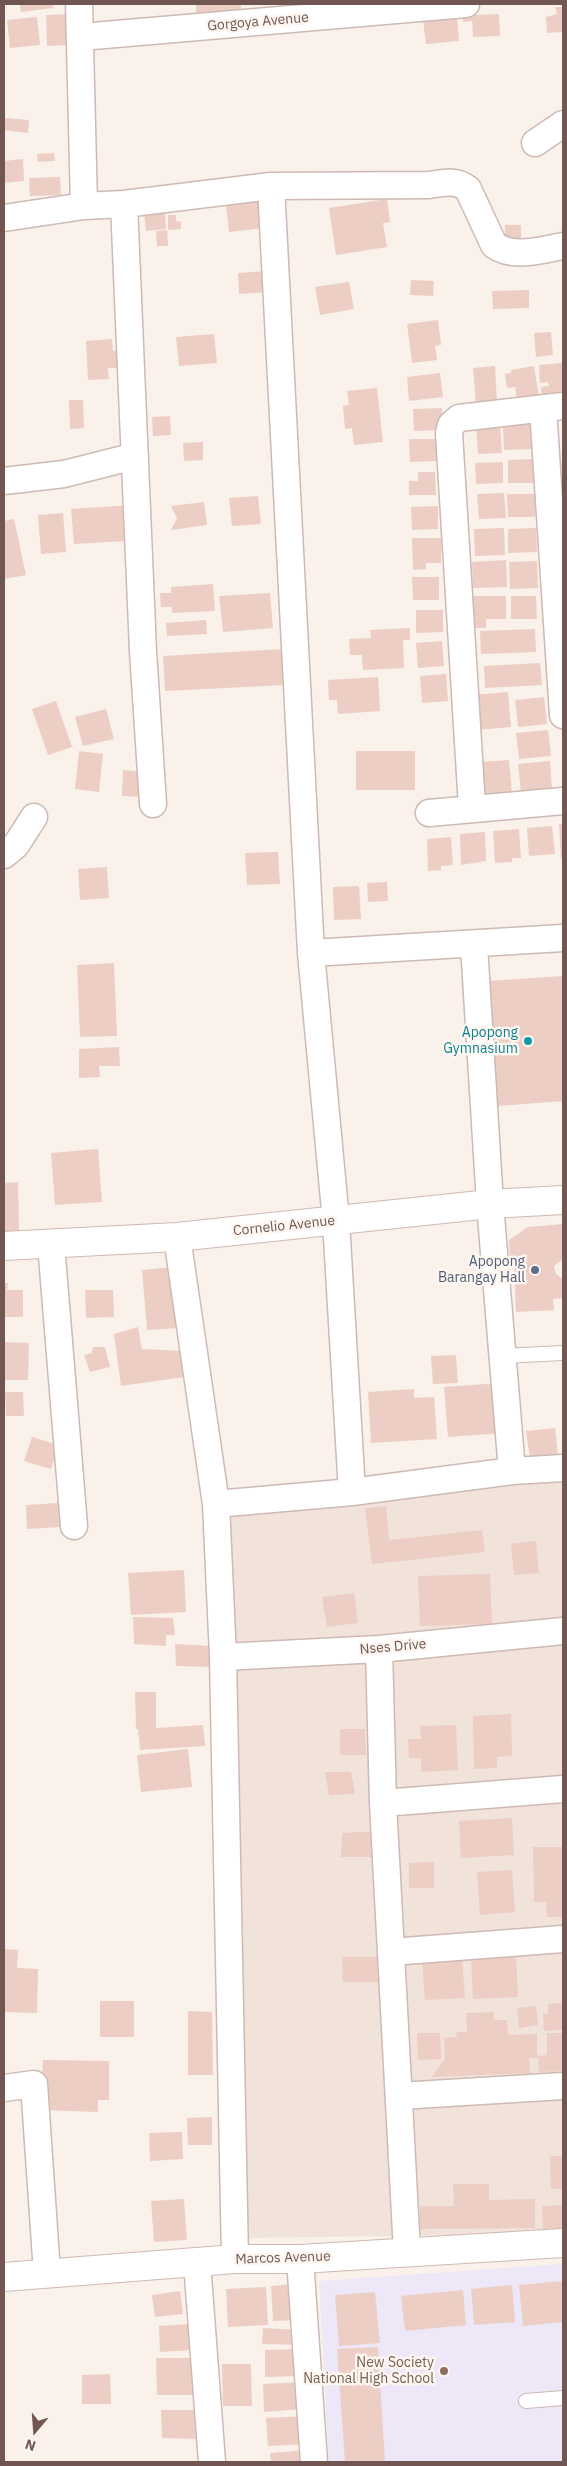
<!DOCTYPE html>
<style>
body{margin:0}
#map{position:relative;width:567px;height:2466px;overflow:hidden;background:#faf1ea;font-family:"IBM Plex Sans",sans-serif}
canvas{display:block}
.frame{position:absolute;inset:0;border:5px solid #725651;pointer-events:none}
.north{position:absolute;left:10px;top:2406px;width:50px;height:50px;-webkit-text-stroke:4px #fdf6f1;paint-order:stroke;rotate:198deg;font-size:14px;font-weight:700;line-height:20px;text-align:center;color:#725651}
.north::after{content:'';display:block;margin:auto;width:18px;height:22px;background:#725651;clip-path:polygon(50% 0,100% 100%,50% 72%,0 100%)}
</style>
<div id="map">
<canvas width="567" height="2466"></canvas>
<div class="frame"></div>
<div class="north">N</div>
</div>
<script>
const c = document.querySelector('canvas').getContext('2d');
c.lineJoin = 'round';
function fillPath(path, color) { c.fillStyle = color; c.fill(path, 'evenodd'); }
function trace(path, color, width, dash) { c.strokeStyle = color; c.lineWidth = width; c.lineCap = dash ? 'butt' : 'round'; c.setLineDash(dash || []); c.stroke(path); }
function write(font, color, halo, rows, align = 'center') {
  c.font = font + ' "IBM Plex Sans",sans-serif'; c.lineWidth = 5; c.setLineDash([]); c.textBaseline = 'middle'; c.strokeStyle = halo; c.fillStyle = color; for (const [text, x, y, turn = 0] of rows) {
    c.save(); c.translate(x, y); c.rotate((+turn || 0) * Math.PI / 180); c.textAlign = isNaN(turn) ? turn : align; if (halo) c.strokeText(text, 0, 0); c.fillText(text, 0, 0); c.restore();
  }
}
fillPath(new Path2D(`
 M563,1474V2234L237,2238L205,1506Z`), '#f1e2da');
fillPath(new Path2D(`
 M563,2264V2462H329L319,2281Z`), '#eee7f7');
fillPath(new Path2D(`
 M20,4H53V8L21,12Z
 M196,4H241V17H196Z
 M555,7H563V32L547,33L546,17L557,14Z
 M476,10V15L499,14L500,36L473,37L472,21L463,22V11Z
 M71,14L72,45L47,46L46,15Z
 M457,16L459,41L426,44L423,20Z
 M37,17L40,45L10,48L7,20Z
 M5,118L29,120L28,133L4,130Z
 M54,153L55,161L38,162L37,154Z
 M23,159L24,181L4,183V161Z
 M60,177L61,195L30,196L29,178Z
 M387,199L390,222L383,223L387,247L336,255L329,208Z
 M260,201L264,228L229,232L226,205Z
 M165,211L166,229L146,231L144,212Z
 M168,215H176V221L181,222V229L168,230Z
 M505,225H521V245H505Z
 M167,230L168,246H157L156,231Z
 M266,271L267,292L239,294L238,273Z
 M411,280L434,281L433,296L410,295Z
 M349,282L354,309L320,315L315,287Z
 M529,290V308L493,309L492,291Z
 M438,320L441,345L435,346L437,360L412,363L407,324Z
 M551,332L553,355L536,357L534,333Z
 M214,334L217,363L179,366L176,337Z
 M112,339L113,351L119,350L120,368H108L109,379L88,380L86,341Z
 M563,363V394L542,401L541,387L549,386L548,382L540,383L539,365Z
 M495,366L497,403L476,405L473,368Z
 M534,366L539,397L517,401L515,387L507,388L505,374L511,373V370Z
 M440,373L443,397L409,401L407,377Z
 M377,388L383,442L354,445L352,428L345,429L343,406L349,405L347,391Z
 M69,400H83L84,428L70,429Z
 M442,408L443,430L414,431L413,409Z
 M170,416L171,435L153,436L152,417Z
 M531,424L532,449L504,450L503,425Z
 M500,426L502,453L478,454L476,427Z
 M409,439H436L437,461L410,462Z
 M203,442V460L184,461L183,443Z
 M534,459V483H508V460Z
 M503,462V483L476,484L475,463Z
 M418,472H435L436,495H409V481H418Z
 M504,493L506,518L479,519L477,494Z
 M507,494H535V517H508Z
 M258,496L261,524L232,526L229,498Z
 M204,502L207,525L171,530L177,518L171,506Z
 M131,505L126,541L74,544L71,509Z
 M438,506V529L412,530L411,507Z
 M63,513L66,552L41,554L38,515Z
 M14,519L26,575L4,579V521Z
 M504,528L505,555L475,556L474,529Z
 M536,528L537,552L508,553V529Z
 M412,538H441V563H426V569L413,570Z
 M506,560L507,587L473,588L472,562Z
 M537,561L538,588L510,589L509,562Z
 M412,577H439V600H413Z
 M213,584L215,611L172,613V607H161L160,593H171V587Z
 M270,593L273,628L223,632L219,596Z
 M473,596H506V619H486V628H474Z
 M511,596H536L537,619H511Z
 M416,610H443V632L416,633Z
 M206,620L207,634L167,636L166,623Z
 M410,628V640H403L404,668L363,670L362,655H350L349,639L371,638L370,630Z
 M535,629L536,652L481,654L480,631Z
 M442,641L444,666L418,668L416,643Z
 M283,649L285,685L165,691L163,656Z
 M540,663L542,685L485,688L484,666Z
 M446,674L448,701L422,703L420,676Z
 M378,677L380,711L338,714L337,700H329L328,680Z
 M508,692L511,727L476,730L472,695Z
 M544,697L547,724L518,727L515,700Z
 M56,701L72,747L48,755L32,709Z
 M106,709L114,739L83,746L75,717Z
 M548,730L551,756L519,759L516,733Z
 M79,751L103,754L99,792L75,789Z
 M356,751H415V790H356Z
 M509,760L512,793L483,796L480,762Z
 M550,761L552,790L521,793L518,764Z
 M123,770L147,772L145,797L122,796Z
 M559,824H563V859H561Z
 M552,826L555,854L529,856L527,828Z
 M519,829L521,858H512V862L495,863L493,831Z
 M485,832L486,861L461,865L460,834Z
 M451,837L453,865L441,866V870L428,871L427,839Z
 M278,852L280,884L247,885L245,853Z
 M107,867L109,898L80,900L78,869Z
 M387,882L388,901L368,902L367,883Z
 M359,886L361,919L334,920L333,887Z
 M114,963L117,1036L80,1037L77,965Z
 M563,976V1101L498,1106L488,981Z
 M119,1047L120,1066H99L100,1077L79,1078V1049Z
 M98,1149L102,1202L55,1205L51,1153Z
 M18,1182L19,1231H4V1183Z
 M563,1224V1259L554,1266L556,1274L563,1279V1298L553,1299L554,1310L516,1312L514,1263L510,1264L509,1240L528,1227Z
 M174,1267L179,1328L147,1330L142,1270Z
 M4,1283H8L7,1290H23V1317H4Z
 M85,1290H113L114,1317L86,1318Z
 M138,1327L142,1349L182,1351L184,1377L121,1386L114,1334Z
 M4,1342L29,1343L28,1380H4Z
 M93,1347H105L110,1367L90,1372L84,1355L92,1353Z
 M456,1355L458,1383L433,1384L431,1356Z
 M500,1383L504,1433L448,1437L444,1387Z
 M414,1389V1398L434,1397L437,1439L371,1443L368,1392Z
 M5,1392H23L24,1416H6Z
 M555,1428L558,1455L530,1458L526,1431Z
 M32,1437L59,1445L51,1469L24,1461Z
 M58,1503L60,1527L27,1529L26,1505Z
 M386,1506L389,1540L482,1530L485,1552L372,1564L365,1508Z
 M536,1541L539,1573L514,1575L511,1544Z
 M184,1570L186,1612L131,1615L128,1573Z
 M490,1574L492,1624L420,1626L418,1576Z
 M354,1593L358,1623L327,1627L322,1597Z
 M133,1617L173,1618L175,1635H166V1646L134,1644Z
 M175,1644L211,1646L212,1667L176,1666Z
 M135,1692H156V1728L203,1725L205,1746L140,1750L138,1729H136Z
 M511,1714L512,1756L497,1757V1768L474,1769L473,1716Z
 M456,1725L458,1770L421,1772V1758H409L408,1739H421L420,1726Z
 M340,1729H365L366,1755H340Z
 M188,1749L192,1787L141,1792L137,1755Z
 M325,1772H351L355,1794L329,1795Z
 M512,1818L514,1855L461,1858L459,1821Z
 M378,1831L379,1857H341L342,1833Z
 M533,1847H562L563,1917H547L546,1902H534Z
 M434,1862V1888H409V1863Z
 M512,1870L515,1912L480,1915L477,1872Z
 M4,1949L18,1950L17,1968L38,1969L37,2013L4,2012Z
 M516,1955L518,1997L473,1999L471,1957Z
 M342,1957H380L381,1982H343Z
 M462,1957L465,1998L425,2000L422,1960Z
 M100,2001H134V2037H100Z
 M563,2003V2030L544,2031L543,2014H548V2004Z
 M536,2006L538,2025L519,2028L517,2008Z
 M188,2011L212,2012L213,2075H188Z
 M494,2012V2020H507L508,2035L537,2034V2056L547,2055V2033H563V2071L539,2072L538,2058H529L530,2073L432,2077L445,2059L444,2038L457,2037L456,2032H467L466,2013Z
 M417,2033H440L441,2059L418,2060Z
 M43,2060L109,2061V2100H98V2112L41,2110Z
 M212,2117V2145H188L187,2118Z
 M182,2132L183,2159L150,2161L149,2133Z
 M550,2156H563V2189H551Z
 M453,2184H489V2200L535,2199V2228L420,2229V2206H454Z
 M184,2199L187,2240L154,2242L151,2201Z
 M563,2205V2228L543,2229L542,2206Z
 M563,2281V2322L523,2326L519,2285Z
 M295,2284L298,2320L273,2321L271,2286Z
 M512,2285L515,2322L474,2325L471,2289Z
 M266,2287L268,2325L228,2327L226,2289Z
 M463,2290L466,2325L405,2331L401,2296Z
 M180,2291L183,2314L155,2317L152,2295Z
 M375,2292L380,2343L339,2346L335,2295Z
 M191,2324L192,2350L160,2352L159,2326Z
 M263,2328L299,2330V2345L262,2344Z
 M378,2347L385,2462H345L337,2349Z
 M296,2349L298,2376L265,2377V2350Z
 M156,2358H196L197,2395H157Z
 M222,2364H251L252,2406H223Z
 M110,2374L111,2404H82V2375Z
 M300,2382L301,2409L264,2412L263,2384Z
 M161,2410H199V2439L162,2438Z
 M306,2416L308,2444L268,2446L266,2418Z
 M307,2450L308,2462H271L270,2453Z`), '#eccec5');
const lane = new Path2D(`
 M503,1356L563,1353
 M526,2401L563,2398`);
const street = new Path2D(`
 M79,4L84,206
 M81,37L466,4
 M535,143L563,124
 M271,186L311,953L336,1221L352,1492
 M124,204L143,651L153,804
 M4,218L84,206L124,204L271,186L429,185C444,183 456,179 468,189L494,245C514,259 541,250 563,246
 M543,408L563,715
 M4,481L64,474L135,456
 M472,807L449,433L451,425L459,418L563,406
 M429,813L563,801
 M4,855L16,845L34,817
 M474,945L490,1204L512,1471
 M311,953L563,938
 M177,1237L216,1504L223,1657L235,2259
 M51,1244L74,1526
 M216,1504L352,1492L512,1471L563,1468
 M379,1649L383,1803L407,2252
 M223,1657L379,1649L563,1631
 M383,1803L563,1789
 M391,1952L563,1939
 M4,2088L34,2084L47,2273
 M399,2096L563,2086
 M300,2259L314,2462
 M197,2263L212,2462`);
const secondary = new Path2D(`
 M4,1246L177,1237L490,1204L563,1200
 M4,2277L235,2259H300L563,2243`);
trace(lane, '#cdbab4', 16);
trace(street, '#cdbab4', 29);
trace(secondary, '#cfb9b2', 30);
trace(lane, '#fff', 14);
trace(street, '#fff', 26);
trace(secondary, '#fff', 28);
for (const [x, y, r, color] of [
 [528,1041,5,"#0f9aa8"],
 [535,1270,5,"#5c6f8a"],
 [444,2371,5,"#8d6e63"]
]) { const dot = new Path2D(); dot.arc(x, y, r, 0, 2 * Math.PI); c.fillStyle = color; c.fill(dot); trace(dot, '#fdf6f1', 2); }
write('14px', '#725651', '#fdf6f1', [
 ["Gorgoya Avenue",258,22,-5],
 ["Cornelio Avenue",284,1226,-6],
 ["Nses Drive",393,1647,-5],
 ["Marcos Avenue",283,2258,-2]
]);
write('14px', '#0d838f', '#fdf6f1', [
 ["Apopong",518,1033],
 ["Gymnasium",518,1049]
], 'right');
write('14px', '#4e5e75', '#fdf6f1', [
 ["Apopong",525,1262],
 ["Barangay Hall",525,1278]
], 'right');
write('14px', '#785e54', '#fdf6f1', [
 ["New Society",434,2363],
 ["National High School",434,2379]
], 'right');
</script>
